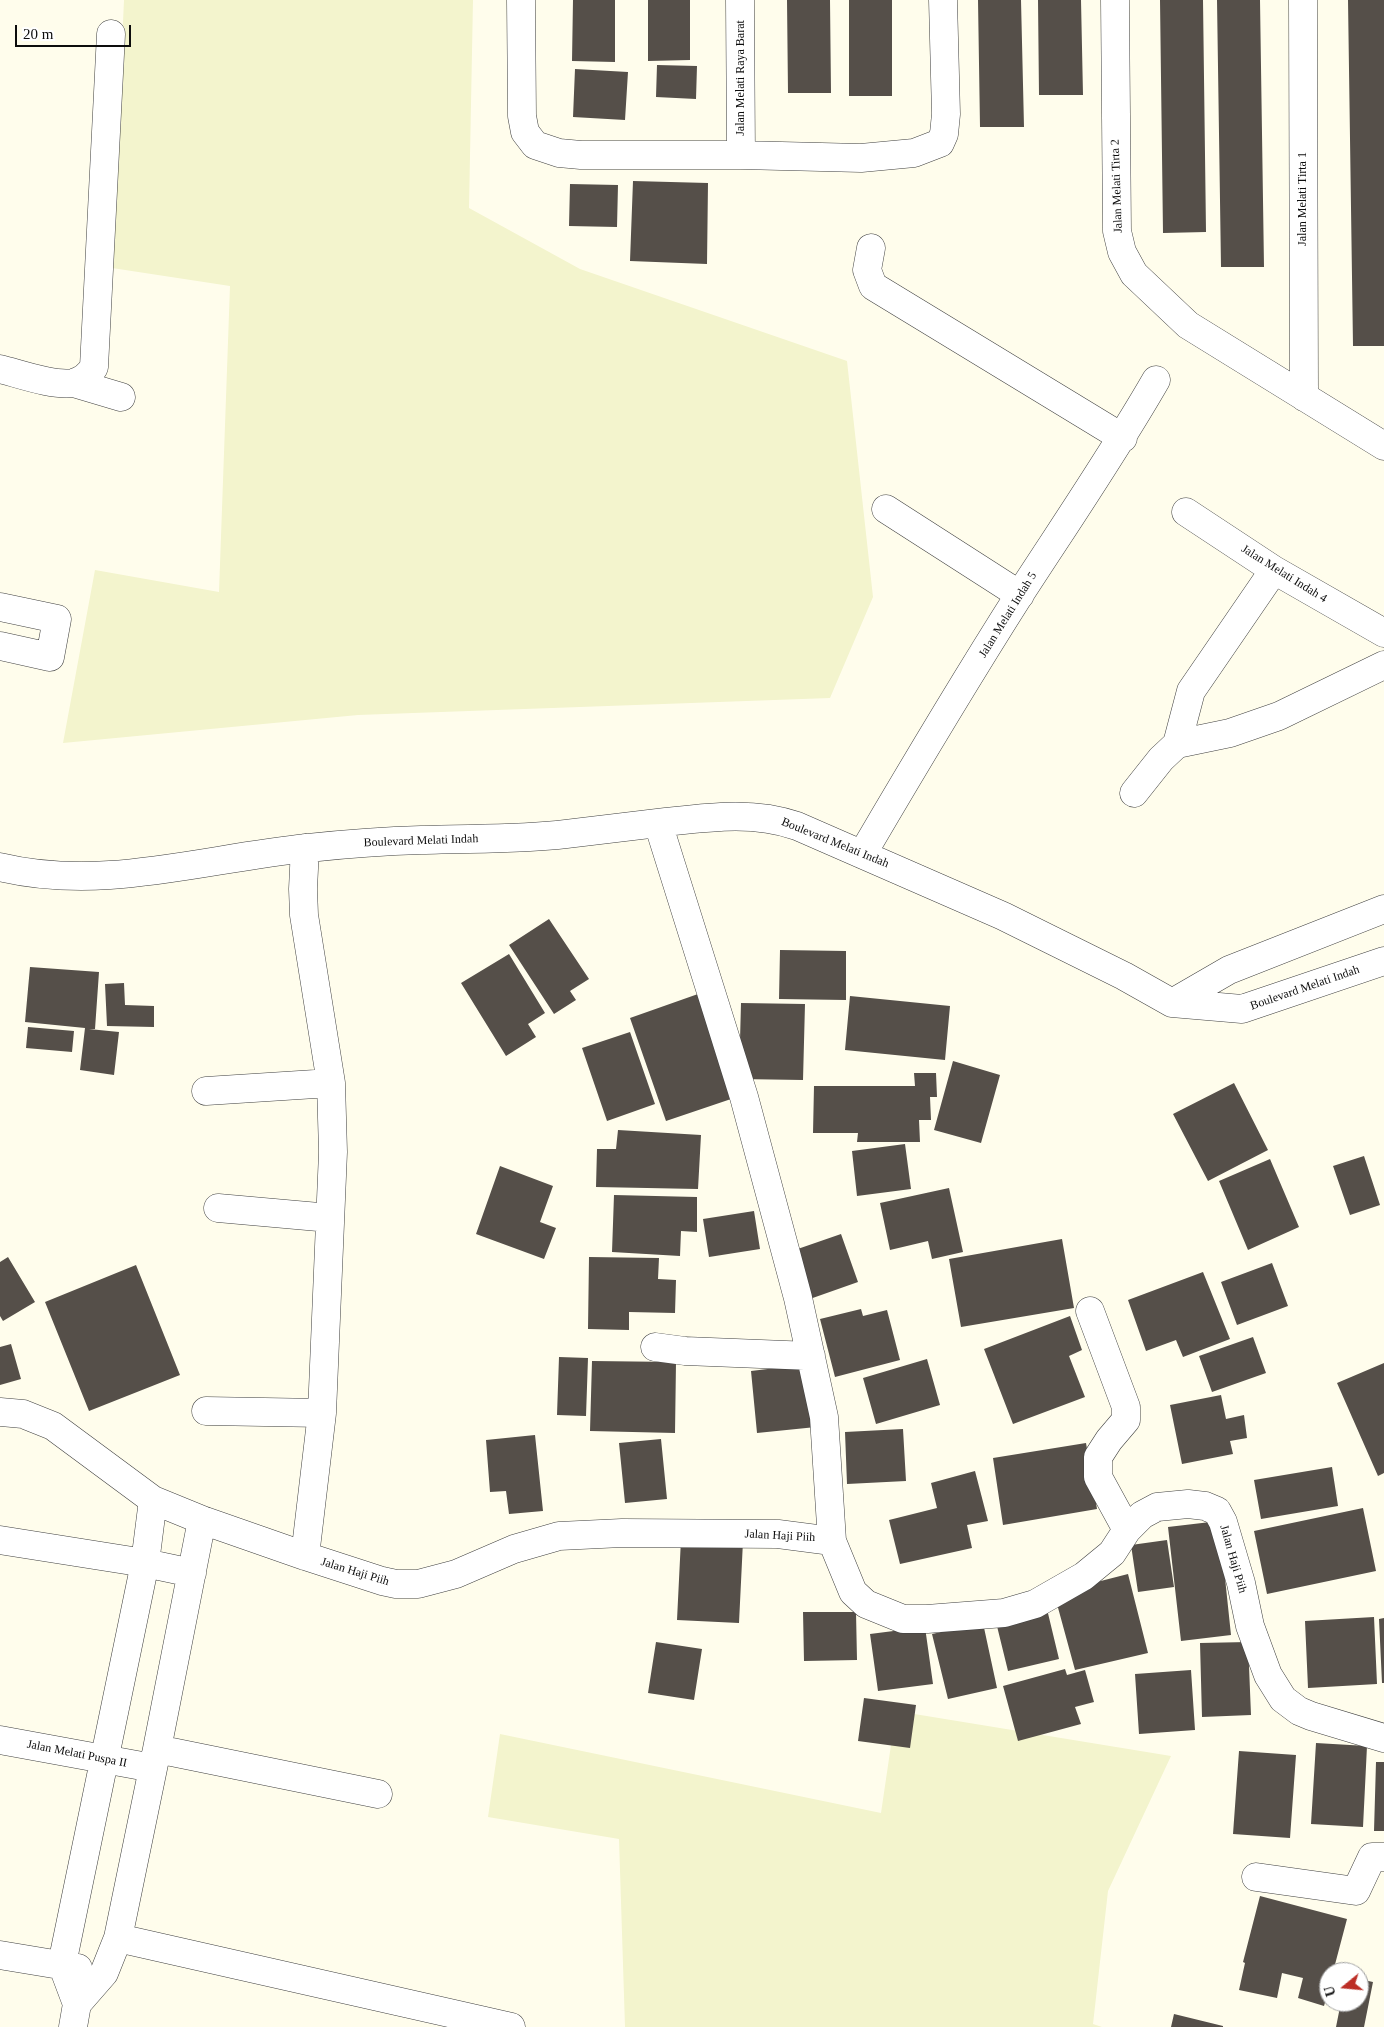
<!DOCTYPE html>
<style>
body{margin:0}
#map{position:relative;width:1384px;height:2027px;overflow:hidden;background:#fffdec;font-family:"Times New Roman",serif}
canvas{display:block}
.north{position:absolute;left:1319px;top:1962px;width:50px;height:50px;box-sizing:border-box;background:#fff;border:1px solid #9e9e9e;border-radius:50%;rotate:253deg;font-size:14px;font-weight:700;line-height:20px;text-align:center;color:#0d0d0d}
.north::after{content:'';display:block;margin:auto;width:18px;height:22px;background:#bc2e26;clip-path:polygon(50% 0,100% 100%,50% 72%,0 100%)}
.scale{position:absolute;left:15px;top:25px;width:116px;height:22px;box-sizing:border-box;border:2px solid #0d0d0d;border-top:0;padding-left:6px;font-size:15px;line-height:18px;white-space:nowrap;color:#0d0d0d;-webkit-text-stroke:4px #fff;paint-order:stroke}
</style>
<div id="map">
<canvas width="1384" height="2027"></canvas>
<div class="north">U</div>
<div class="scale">20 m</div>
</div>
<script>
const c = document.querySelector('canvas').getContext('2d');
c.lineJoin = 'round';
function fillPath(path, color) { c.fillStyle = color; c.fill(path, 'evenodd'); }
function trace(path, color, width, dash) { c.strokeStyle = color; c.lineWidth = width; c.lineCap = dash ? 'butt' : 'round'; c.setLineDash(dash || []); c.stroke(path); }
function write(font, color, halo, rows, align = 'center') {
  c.font = font + ' "Times New Roman",serif'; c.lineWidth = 5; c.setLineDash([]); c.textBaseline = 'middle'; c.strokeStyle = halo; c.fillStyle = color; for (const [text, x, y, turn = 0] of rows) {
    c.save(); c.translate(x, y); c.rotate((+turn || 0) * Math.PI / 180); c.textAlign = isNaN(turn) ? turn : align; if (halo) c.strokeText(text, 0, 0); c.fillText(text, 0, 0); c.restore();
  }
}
fillPath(new Path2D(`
 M124,0H473L469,208L580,269L847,361L873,597L830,698L358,715L63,743L95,570L219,592L230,286L112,268Z
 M896,1711L1171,1756L1108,1891L1093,2024L1102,2027H625L619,1839L488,1817L500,1734L881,1813Z`), '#f3f4cd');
fillPath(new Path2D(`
 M573,0H615V62L572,61Z
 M648,0H690V60L648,61Z
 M787,0H830L831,93H788Z
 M849,0H892V96H849Z
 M978,0H1021L1024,127H980Z
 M1038,0H1081L1083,95H1039Z
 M1160,0H1203L1206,232L1163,233Z
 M1217,0H1260L1264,267H1221Z
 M1348,0H1384V346H1353Z
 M657,65L697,66L696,99L656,97Z
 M575,69L628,72L625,120L573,117Z
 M633,181L708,183L707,264L630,261Z
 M570,184L618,185L617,227L569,226Z
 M549,919L589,979L570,991L576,1000L554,1014L509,945Z
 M780,950L846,951V1000L779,999Z
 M509,954L545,1013L528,1024L536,1037L506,1056L461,983Z
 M30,967L99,972L95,1029H89L119,1032L114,1075L80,1070L85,1028L25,1022Z
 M124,983L125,1005L154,1006V1027L107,1026L105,984Z
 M698,994L734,1098L666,1121L630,1018Z
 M850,996L950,1006L945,1060L845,1050Z
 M741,1003L805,1004L803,1080L739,1079Z
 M28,1027L74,1031L72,1052L26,1048Z
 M630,1032L655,1104L607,1121L582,1048Z
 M953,1061L1000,1075L981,1143L934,1130Z
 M914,1073H936L937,1097H930L931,1120H919L920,1142H857L858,1133H813L814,1086H915Z
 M1234,1083L1268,1150L1208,1181L1173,1114Z
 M618,1130L701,1135L698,1189L596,1187L597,1149H616Z
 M905,1144L911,1189L857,1196L852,1151Z
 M1364,1156L1380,1205L1350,1215L1333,1166Z
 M1270,1159L1299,1227L1248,1250L1219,1181Z
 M500,1166L553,1186L540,1222L556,1228L544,1259L476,1234Z
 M949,1188L963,1252L932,1259L928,1241L890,1250L880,1203Z
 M614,1195L697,1197V1232L681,1231L680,1256L612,1252Z
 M754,1211L760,1249L709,1257L703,1219Z
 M841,1234L858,1282L807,1300L789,1252Z
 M1062,1239L1074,1308L961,1327L949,1259Z
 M8,1257L35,1302L3,1321L0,1316V1262Z
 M589,1257L659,1258L658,1279L676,1280L675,1313L629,1312V1330L588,1329Z
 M1272,1263L1288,1306L1237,1325L1221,1282Z
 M136,1265L180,1375L89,1411L45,1302Z
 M1203,1272L1230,1339L1183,1357L1176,1340L1146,1351L1128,1300Z
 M861,1309L863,1316L887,1310L900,1360L835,1377L820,1319Z
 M1070,1316L1082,1350L1069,1356L1085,1397L1013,1424L984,1349Z
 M1253,1337L1266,1373L1212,1392L1199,1356Z
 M11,1344L21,1379L0,1385V1347Z
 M559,1357L588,1358L586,1416L557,1415Z
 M927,1359L940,1405L876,1424L863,1378Z
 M592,1361L676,1362L675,1433L590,1431Z
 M1384,1363V1473L1378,1476L1337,1383Z
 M809,1364L816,1427L757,1433L751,1371Z
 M1221,1395L1226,1419L1244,1415L1247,1438L1230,1441L1233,1454L1182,1464L1170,1405Z
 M903,1429L906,1481L847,1484L845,1432Z
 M535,1435L543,1511L509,1514L506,1491L490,1492L486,1440Z
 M661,1439L667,1499L625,1503L619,1443Z
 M1086,1443L1097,1509L1003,1525L993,1458Z
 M1332,1467L1338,1506L1261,1519L1254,1480Z
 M975,1471L988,1521L967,1525L972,1548L900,1564L889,1520L937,1508L931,1483Z
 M1363,1508L1376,1571L1267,1594L1254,1531Z
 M1219,1521L1231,1635L1181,1641L1168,1527Z
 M681,1539L743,1541L739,1623L677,1620Z
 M1167,1540L1174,1587L1138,1592L1131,1545Z
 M1128,1574L1148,1653L1075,1670L1054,1593Z
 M1046,1605L1059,1659L1008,1671L995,1618Z
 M803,1612H856L857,1660L804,1661Z
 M1374,1617L1377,1684L1308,1688L1305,1621Z
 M1384,1618V1683H1382L1379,1619Z
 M983,1623L997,1688L948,1699L932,1634Z
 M925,1627L933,1684L878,1691L870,1634Z
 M656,1642L702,1649L694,1700L648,1693Z
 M1248,1642L1251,1715L1202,1717L1200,1643Z
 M1065,1669L1067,1675L1085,1670L1094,1702L1075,1707L1081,1724L1018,1741L1003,1686Z
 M1191,1670L1195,1730L1139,1734L1135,1674Z
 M864,1698L916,1705L910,1748L858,1741Z
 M1316,1743L1367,1746L1363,1827L1311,1824Z
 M1239,1751L1296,1755L1290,1838L1233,1834Z
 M1376,1762H1384V1831H1374Z
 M1260,1896L1347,1919L1333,1972H1329V1988L1324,2006L1298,1998L1303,1978L1282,1973L1277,1998L1239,1990L1245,1963L1243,1962Z
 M1359,1979L1373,1982L1364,2027H1336L1341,2002H1359Z
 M1174,2014L1223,2026V2027H1171Z`), '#554f49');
const minor = new Path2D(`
 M521,0L522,116L525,132L535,145L559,153L581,155H741L861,158L914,153L940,143L944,134L946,114L943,0
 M740,0L741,155
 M1115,0L1117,231L1122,252L1134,274L1188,325L1384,446
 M1303,0L1304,397
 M871,248L867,270L873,286L1123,438
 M0,369C20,374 53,386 73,383C82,381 89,375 94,367L111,34
 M74,383L121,397
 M886,509L1020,595
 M1186,512L1274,570L1384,633
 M0,607L57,619L50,657L0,646
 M1177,744L1230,733L1279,716L1384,665
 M1134,793L1161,759L1177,744L1191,691L1274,570
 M658,823L744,1097L798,1298L824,1417L832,1541
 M305,848L303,889L304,915L331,1083L333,1152L322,1413L305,1556
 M863,853C914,766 966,679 1020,594C1066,523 1114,453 1156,380
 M0,867C104,892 205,858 308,848C345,844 383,841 421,840C469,838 517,840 566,834C599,830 632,826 666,822C711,817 754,811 797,826L1003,916L1124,976L1172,1003L1242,1009L1384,961
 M1172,1003L1229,970L1384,909
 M206,1091L331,1083
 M218,1208L330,1218
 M1090,1311L1126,1407V1420L1109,1440L1098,1457V1477L1127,1530
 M655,1347L685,1351L811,1356
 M206,1411L322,1413
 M0,1412L23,1414L53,1426L153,1500L202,1520L305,1556L382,1581L396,1584H418L456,1574L514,1549L559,1536L622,1533L778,1534L832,1541L853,1592L866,1604L903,1619H927L1004,1613L1035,1604L1084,1576L1112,1553L1127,1530L1142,1515L1157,1507L1188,1504L1205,1506L1217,1511L1223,1522L1241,1583L1250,1626L1268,1675L1283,1699L1299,1711L1311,1716L1384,1738
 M0,1540L145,1563L192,1573
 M0,1740L153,1768
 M157,1749L378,1794
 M1256,1877L1356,1891L1372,1857H1384
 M118,1938L511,2027
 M0,1955L78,1968
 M77,2004L62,1964L145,1563L153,1500
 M77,2004L104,1973L118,1938L157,1749L202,1520
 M73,2027L77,2004`);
trace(minor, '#404040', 29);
trace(minor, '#fff', 28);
write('12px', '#0d0d0d', '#fff', [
 ["Jalan Melati Raya Barat",741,78,-90],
 ["Jalan Melati Tirta 2",1117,186,-92],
 ["Jalan Melati Tirta 1",1303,199,-90],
 ["Jalan Melati Indah 4",1284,574,32],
 ["Jalan Melati Indah 5",1008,615,-58],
 ["Boulevard Melati Indah",421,841,-2],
 ["Boulevard Melati Indah",835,843,22],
 ["Boulevard Melati Indah",1305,988,-19],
 ["Jalan Haji Piih",780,1536,3],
 ["Jalan Haji Piih",1233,1559,74],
 ["Jalan Haji Piih",355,1572,17],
 ["Jalan Melati Puspa II",77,1754,11]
]);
</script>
